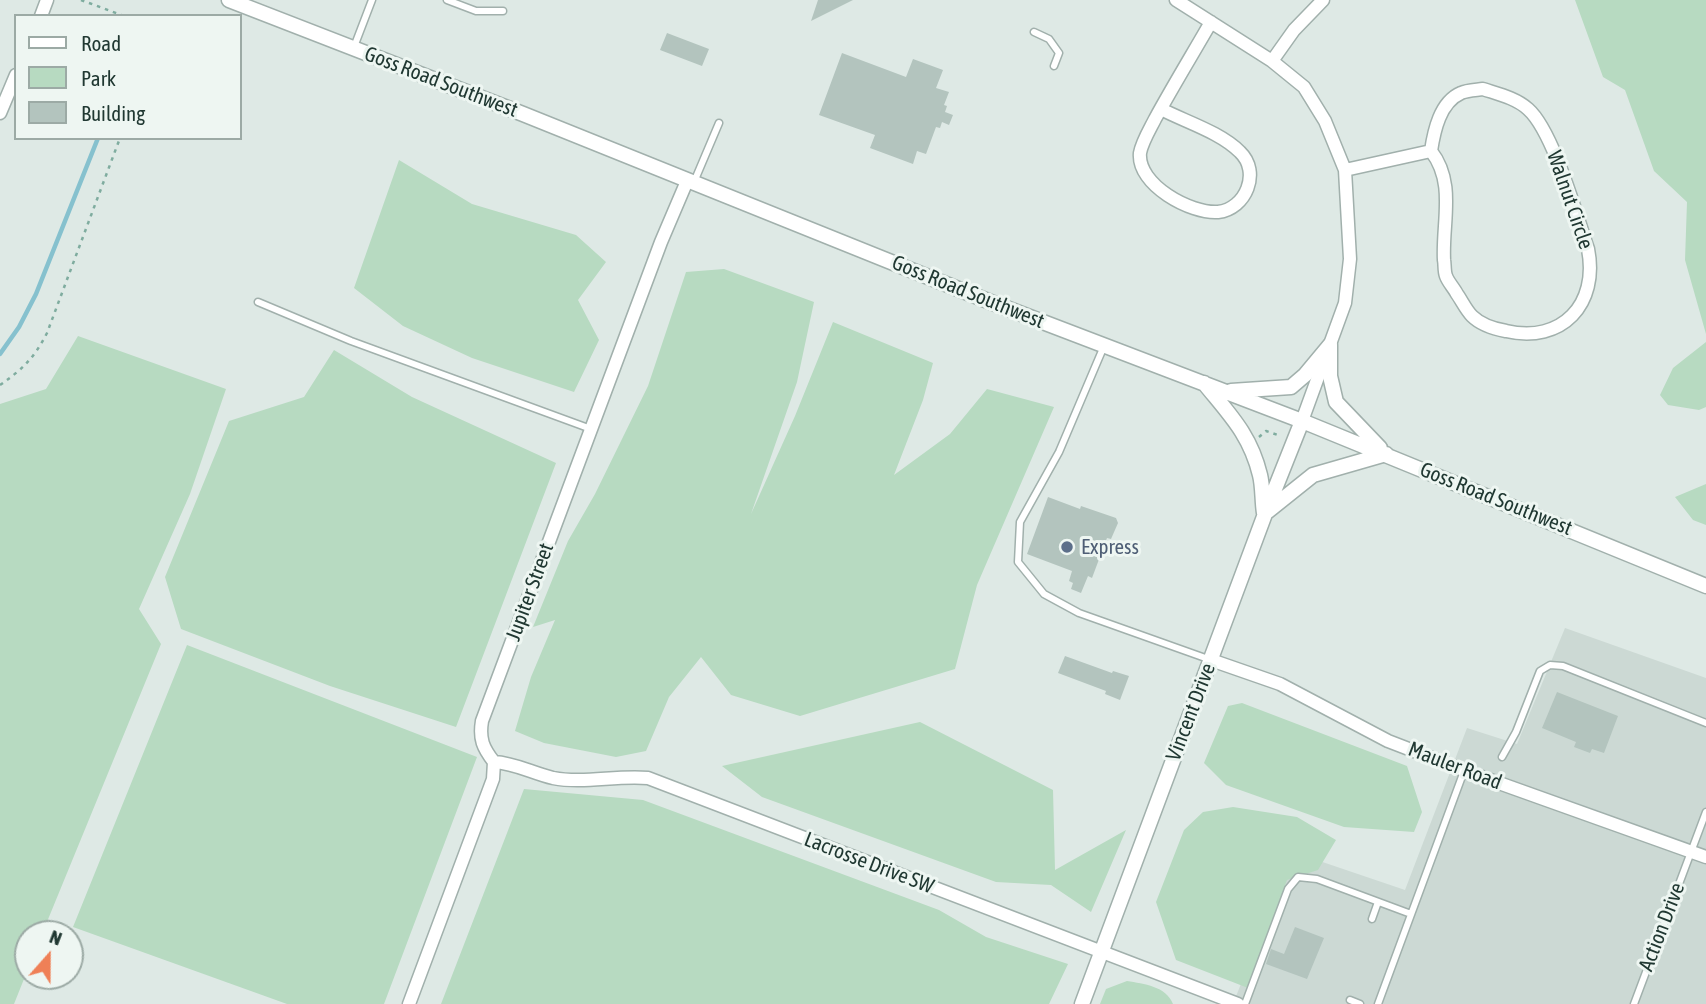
<!DOCTYPE html>
<style>
body{margin:0}
#map{position:relative;width:1706px;height:1004px;overflow:hidden;background:#dee9e5;font-family:"Asap Condensed",sans-serif}
canvas{display:block}
.legend{position:absolute;left:14px;top:14px;width:228px;height:126px;box-sizing:border-box;background:#eef6f2;border:2px solid #9caaa5;margin:0;padding:9px 12px;list-style:none;font-size:21px;color:#203832}
.legend li{display:flex;align-items:center;gap:14px;height:35px}
.legend b{width:35px;border:2px solid #9caaa5}
.north{position:absolute;left:14px;top:920px;width:70px;height:70px;box-sizing:border-box;background:#eef6f2;border:2px solid #9caaa5;border-radius:50%;rotate:21deg;font-size:19px;font-weight:700;line-height:28px;text-align:center;color:#203832}
.north::after{content:'';display:block;margin:auto;width:24px;height:32px;background:#ef8057;clip-path:polygon(50% 0,100% 100%,50% 72%,0 100%)}
</style>
<div id="map">
<canvas width="1706" height="1004"></canvas>
<ul class="legend">
<li><b style="height:9px;background:#fff"></b>Road</li>
<li><b style="height:19px;background:#b7dac1"></b>Park</li>
<li><b style="height:19px;background:#b3c4be"></b>Building</li>
</ul>
<div class="north">N</div>
</div>
<script>
const c = document.querySelector('canvas').getContext('2d');
c.lineJoin = 'round';
function fillPath(path, color) { c.fillStyle = color; c.fill(path, 'evenodd'); }
function trace(path, color, width, dash) { c.strokeStyle = color; c.lineWidth = width; c.lineCap = dash ? 'butt' : 'round'; c.setLineDash(dash || []); c.stroke(path); }
function write(font, color, halo, rows, align = 'center') {
  c.font = font + ' "Asap Condensed",sans-serif'; c.lineWidth = 6; c.setLineDash([]); c.textBaseline = 'middle'; c.strokeStyle = halo; c.fillStyle = color; for (const [text, x, y, turn = 0] of rows) {
    c.save(); c.translate(x, y); c.rotate((+turn || 0) * Math.PI / 180); c.textAlign = isNaN(turn) ? turn : align; if (halo) c.strokeText(text, 0, 0); c.fillText(text, 0, 0); c.restore();
  }
}
fillPath(new Path2D(`
 M1565,628L1706,678V1004H1233L1293,852L1405,890L1467,728L1517,744Z`), '#ccd9d4');
fillPath(new Path2D(`
 M1575,0H1706V334L1685,260L1687,202L1654,171L1625,90L1603,77Z
 M399,160L472,204L576,235L606,262L578,300L599,340L574,392L472,358L403,326L354,288Z
 M724,269L814,302L797,382L751,514L795,416L833,322L933,363L923,400L894,475L950,434L987,389L1054,407L977,585L955,669L800,716L731,695L701,657L669,697L646,751L616,757L544,743L515,731L531,677L555,620L533,627L568,541L595,494L648,386L686,272Z
 M78,336L226,389L190,494L139,609L161,644L42,934H28V969L14,1004H0V404L46,389Z
 M1706,342V407L1699,410L1668,405L1660,395L1673,368Z
 M334,350L412,397L556,463L456,727L330,686L181,629L165,577L229,421L304,397Z
 M1706,484V525L1693,520L1675,497Z
 M187,645L477,757L384,1004H287L73,927Z
 M1242,703L1407,766L1422,812L1414,832L1344,827L1226,785L1204,763L1228,706Z
 M920,722L1053,790L1055,870L1126,830L1091,912L1051,885L996,882L762,797L722,766Z
 M524,789L643,800L939,910L986,937L1068,964L1049,1004H441Z
 M1233,807L1297,817L1336,840L1318,870L1287,880L1248,988L1176,960L1156,902L1184,830L1203,812Z
 M1127,981C1144,984 1166,986 1173,1004H1100L1106,989Z`), '#b7dac1');
trace(new Path2D(`
 M0,354L19,327L36,294L98,138`), '#86c1ce', 4.5);
fillPath(new Path2D(`
 M818,0H853L811,21Z
 M667,33L709,49L702,66L660,50Z
 M842,53L906,77L913,59L943,70L936,88L949,92L944,105L947,106L945,112L953,115L949,125L942,122L940,128L936,127L926,154L917,151L913,164L870,148L875,135L819,115Z
 M1048,497L1080,509L1081,506L1116,518L1118,523L1111,539L1107,538L1092,578L1088,576L1081,593L1071,589L1073,583L1069,581L1072,571L1027,554Z
 M1065,656L1112,673L1113,671L1129,676L1120,700L1105,694L1106,691L1058,673Z
 M1557,692L1618,716L1604,753L1592,749L1590,753L1574,747L1576,742L1542,728Z
 M1295,927L1324,938L1307,979L1266,964L1271,949L1284,954Z`), '#b3c4be');
const service = new Path2D(`
 M447,0L476,11H503
 M1034,32L1049,39L1059,53L1054,66
 M354,47L372,0
 M694,182L719,123
 M258,302L351,341L591,429
 M1104,346L1059,452L1020,522L1018,562L1044,594L1079,613L1211,660
 M1502,757L1516,732L1540,671L1550,665L1563,666L1706,723
 M1372,919L1378,902
 M1350,1000L1360,1004
 M1245,1004L1288,889L1298,877L1317,879L1411,914
 M1378,1004L1464,771
 M1634,1004L1706,812`);
const minor = new Path2D(`
 M1176,0L1272,61L1304,87L1325,121L1345,170L1350,259L1345,303L1302,421
 M41,16L47,0
 M1272,61L1294,30L1323,0
 M1483,89C1498,94 1516,98 1528,109C1553,131 1576,214 1588,249C1599,304 1562,344 1506,331C1495,329 1480,324 1472,316C1466,310 1462,301 1457,294C1454,288 1448,282 1446,276C1444,271 1445,264 1444,260C1442,222 1456,183 1431,151C1434,131 1440,102 1461,93C1467,90 1476,90 1483,89Z
 M1161,109C1186,122 1220,132 1240,152C1261,172 1246,209 1218,212C1191,214 1137,185 1140,153C1142,142 1150,129 1155,119C1173,86 1192,55 1211,22
 M0,113L16,75
 M1345,170L1431,151
 M1211,660L1280,684L1388,741L1471,773L1706,857
 M494,762C515,763 532,773 553,778C584,784 616,775 648,778L1238,1004
 M409,1004L493,779L494,762C483,748 479,739 482,721L661,242L687,181`);
const tertiary = new Path2D(`
 M229,0L523,114L993,303L1302,421L1706,586
 M1330,345V376L1336,402L1380,448
 M1204,383C1229,414 1250,434 1260,475C1263,487 1262,500 1264,513
 M1231,391L1291,387L1305,375L1330,345
 M1268,511L1313,475L1386,454
 M1082,1004L1265,514L1302,421`);
trace(service, '#a1b0ac', 9);
trace(minor, '#a1b0ac', 15);
trace(tertiary, '#a1b0ac', 17);
trace(new Path2D(`
 M81,0L124,16
 M0,385C23,369 34,358 47,333L120,138
 M1259,437L1266,431L1278,435`), '#7fac9f', 2.5, [3.5, 5]);
trace(service, '#fff', 6);
trace(minor, '#fff', 12);
trace(tertiary, '#fff', 14);
for (const [x, y, r, color] of [
 [1067,547,7,"#5c6f8a"]
]) { const dot = new Path2D(); dot.arc(x, y, r, 0, 2 * Math.PI); c.fillStyle = color; c.fill(dot); trace(dot, '#eef6f2', 2.5); }
write('21px', '#203832', '#eef6f2', [
 ["Goss Road Southwest",441,82,21],
 ["Walnut Circle",1570,200,71],
 ["Goss Road Southwest",968,292,22],
 ["Goss Road Southwest",1496,499,22],
 ["Jupiter Street",530,592,-70],
 ["Vincent Drive",1191,712,-69],
 ["Mauler Road",1455,766,21],
 ["Lacrosse Drive SW",869,863,21],
 ["Action Drive",1662,927,-69]
]);
write('21px', '#4e5e75', '#eef6f2', [
 ["Express",1081,547]
], 'left');
</script>
